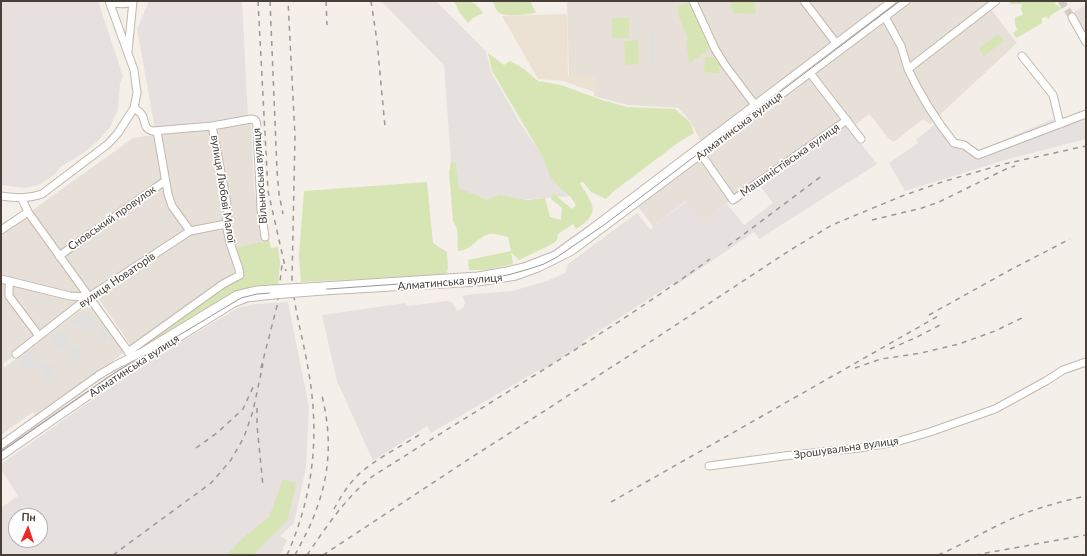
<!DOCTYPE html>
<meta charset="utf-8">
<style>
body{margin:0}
#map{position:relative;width:1087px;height:556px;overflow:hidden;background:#f4efe9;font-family:Lato,sans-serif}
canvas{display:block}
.frame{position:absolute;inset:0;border:2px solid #473f38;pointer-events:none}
.north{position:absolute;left:8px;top:508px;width:40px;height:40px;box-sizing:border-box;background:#fff;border:1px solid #b5b2af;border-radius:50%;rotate:3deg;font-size:11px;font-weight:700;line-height:16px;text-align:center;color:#473f38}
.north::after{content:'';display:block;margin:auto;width:14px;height:18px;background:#ed2827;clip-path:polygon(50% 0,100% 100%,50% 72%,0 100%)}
</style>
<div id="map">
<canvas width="1087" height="556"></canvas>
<div class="frame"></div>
<div class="north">Пн</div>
</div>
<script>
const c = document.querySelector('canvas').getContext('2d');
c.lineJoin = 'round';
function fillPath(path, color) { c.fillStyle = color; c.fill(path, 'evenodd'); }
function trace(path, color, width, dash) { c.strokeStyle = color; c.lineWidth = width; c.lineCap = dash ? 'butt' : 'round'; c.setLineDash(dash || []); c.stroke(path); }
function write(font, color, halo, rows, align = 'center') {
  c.font = font + ' Lato,sans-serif'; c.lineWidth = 3.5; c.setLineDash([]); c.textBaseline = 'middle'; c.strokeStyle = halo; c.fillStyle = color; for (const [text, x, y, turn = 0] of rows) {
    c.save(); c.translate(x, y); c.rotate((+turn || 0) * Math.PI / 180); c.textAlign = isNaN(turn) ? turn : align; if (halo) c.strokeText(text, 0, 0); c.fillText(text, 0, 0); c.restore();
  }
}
fillPath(new Path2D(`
 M567,1H885L701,141L690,121L678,108L628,105L594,96V92L596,90L569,76Z
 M909,1H993L912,64L887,18Z
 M991,9L1017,43L930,124L923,119L894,142L889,139L869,114L854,126L813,74L885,19L912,71Z
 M810,76L844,120L712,214L702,220L686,201L653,226L639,208V205Z
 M251,121L254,189L263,242L229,250L237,272L131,346L97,296L3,364L5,368V367L90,303L124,351L123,353L117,358L35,415L33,412L1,435V232L30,212L133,138Z`), '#e7e0d8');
fillPath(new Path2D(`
 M1,1H98L123,76L120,83L118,110L110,127L98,141L82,154L60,167L55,174L48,179L38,185L26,188L1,185Z
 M149,1H242L248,116L155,129L137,29Z
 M381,1H436L486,51L491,72L520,123L570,196L454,205L444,65Z
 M1086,4V36L1073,13Z
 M1086,116V139L1005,160L905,191L889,163L918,143L916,140L936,123L956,148L963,147L980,150L1053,119L1055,126Z
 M846,125L877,164L759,239L754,232L675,286L672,284L583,341L584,344L540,371L539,370L532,374L431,433L427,426L373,461L337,381L322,315L405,303L408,306L446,301L452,302L457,311L463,308L465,303L462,296L473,294L512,291L547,281L565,273L568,264L637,213L651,230L653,226L687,201L702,220L727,204L744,225L773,203L761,187Z
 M288,302L309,407L306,467L294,523L280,536L287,540L280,555H1V508L18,496L1,469V464L139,367L238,308L255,304ZM16,516H40V540H16Z`), '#e6e1de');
fillPath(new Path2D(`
 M567,14L568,75L569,76L595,75L596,90L594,92L563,81L538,79L502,16Z`), '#ece2d4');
fillPath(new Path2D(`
 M454,1C470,1 474,0 483,13L473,18L468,23L460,13Z
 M493,1H530L536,13C528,14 508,17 501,14C496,12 494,5 493,1Z
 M730,1H754L756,14L733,13Z
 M1007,1H1056L1055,4L1062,8L1051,15L1049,19L1045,17L1042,18V23L1020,36L1016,38L1013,33L1017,30L1015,24V17L1023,15L1021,9L1022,4H1011Z
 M686,4H689L691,7L709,45V48L707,51L689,63L686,41L688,38C684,28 676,16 679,6Z
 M612,18H629V38H612Z
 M998,34L1004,41L984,56L979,49Z
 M638,40L639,64L625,65L624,41Z
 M488,53L504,65L510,61L524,69L538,81L561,85L602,100L627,107L675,109L690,122L694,133L679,142L614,191L606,199L591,192L583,182L580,183C592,205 603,212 576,229L573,224L558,234L557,240L554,243L519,260L511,252L513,264L487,270H469L468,260L511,251L508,237C503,236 494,233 489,234C476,238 472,250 458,251L457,228L453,221L449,172L451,162L456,164L459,188L487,200L499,195L527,200L545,198L550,217L561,220L562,208L551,199L553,193L572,209L576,205L570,196L560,188L550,176L544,159L492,71Z
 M705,57H718L720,73L704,72Z
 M427,182L433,243L447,252L448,268L447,273L441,275L301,282L299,256L304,191Z
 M269,240L271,248L278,247L280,261L278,287H265L141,349L135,350L227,285L242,278L235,248Z
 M283,479L296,483L288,520L253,555H227L243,538L269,517Z`), '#d7e5b5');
fillPath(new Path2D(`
 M651,28H654V66L651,67Z
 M87,310L99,327L110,329L107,342L98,341L100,331L68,324Z
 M59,330L62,334L69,336L67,345L83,348L80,362L70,360L72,350L55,346L48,337Z
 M30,350L33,354L32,361L55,365L53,380L44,379L45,371L18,366L20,358Z`), '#e2e0de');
trace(new Path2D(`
 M1061,1L1072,17`), '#d1ccc6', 7, [7, 3.5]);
const minor = new Path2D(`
 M693,1L715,49L725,65L755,105
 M804,1L836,43
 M996,1L908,69C921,97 935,119 954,143L964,145L978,155L1086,114
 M110,2C117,4 126,5 133,1
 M885,17L901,46L908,69
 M1072,17L1086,42
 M128,51L133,1
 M1022,56L1053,95L1060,124
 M810,73L861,139
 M134,108C137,110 140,112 142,115C146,122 143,129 153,131L212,126L251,119C256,119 257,123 257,127L261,209L265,237
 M157,131L168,194L172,206L190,231
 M701,154L733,200L847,120
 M1,196C16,198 28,199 42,194L108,144L118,133L134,108L137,93L134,70L109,1
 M22,199L28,212L130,354
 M1,230L28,212
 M59,256L165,181
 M1,279L70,296L89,297
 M10,281L9,288V296L39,336
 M323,286L478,276L507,271L524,267L555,255L591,229L892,1
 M323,291L478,282L498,279L516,276L538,268L572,251L906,1
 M128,352L223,284L240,275L239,269L230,243L226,224L228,214L226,198L212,126
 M16,354L89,297L190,231L226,224
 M1,445L99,375L116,365L142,352L236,295L257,290L272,289
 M1,456L111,380L234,303L247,298L273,295
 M709,466L784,456L859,448L896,442L930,432L995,409L1046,381L1063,370L1086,362`);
trace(minor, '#c2b8af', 9);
trace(minor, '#fff', 7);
trace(new Path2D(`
 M1,452L119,370L141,358L241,298L257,294L485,278L508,275L529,269L544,264L557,257L604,225L900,1`), '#989898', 1);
trace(new Path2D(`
 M258,1L268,191L286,271
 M270,1L277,170L279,194L283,214
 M326,1L327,25
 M371,1L377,41L385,127
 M872,220L922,208L939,202L1006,169L1015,166
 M728,246L823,175
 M929,315L1010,270L1070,239
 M890,349L917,337L944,323
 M261,368L277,306L282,265
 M855,368L881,359L921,353L959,344L995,331L1024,317
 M257,408V425L263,486
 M196,448L217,433L243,409L254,385
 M611,502L940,315
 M334,509C340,498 347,486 357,476C372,461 400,447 419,435
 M113,555L211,483L231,460L244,437L253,411L263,364
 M287,555C314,494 320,434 308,368C303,338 294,309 292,279L295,136L288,1
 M295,555C302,541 310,528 315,513C331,472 332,434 321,392
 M307,555C327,526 345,498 373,476C486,404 602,337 710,259
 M323,555L472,457L546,410L792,249L832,225L902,196L942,182L1004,164L1086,146
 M938,555C962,545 983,532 1007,521C1032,509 1059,502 1086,496
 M975,555L1086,535`), '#989898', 1.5, [5, 5]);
const minorBridge = new Path2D(`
 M272,289L323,286
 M273,295L323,291`);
trace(minorBridge, '#c2b8af', 9, []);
trace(minorBridge, '#fff', 7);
write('11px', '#473f38', '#fff', [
 ["Алматинська вулиця",739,126,-37],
 ["Машиністівська вулиця",790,160,-35],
 ["Вільнюська вулиця",260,176,-94],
 ["вулиця Любові Малої",223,189,81],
 ["Сновський провулок",112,218,-35],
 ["вулиця Новаторів",117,280,-34],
 ["Алматинська вулиця",450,282,-5],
 ["Алматинська вулиця",134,366,-33],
 ["Зрошувальна вулиця",846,448,-8]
]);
</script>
